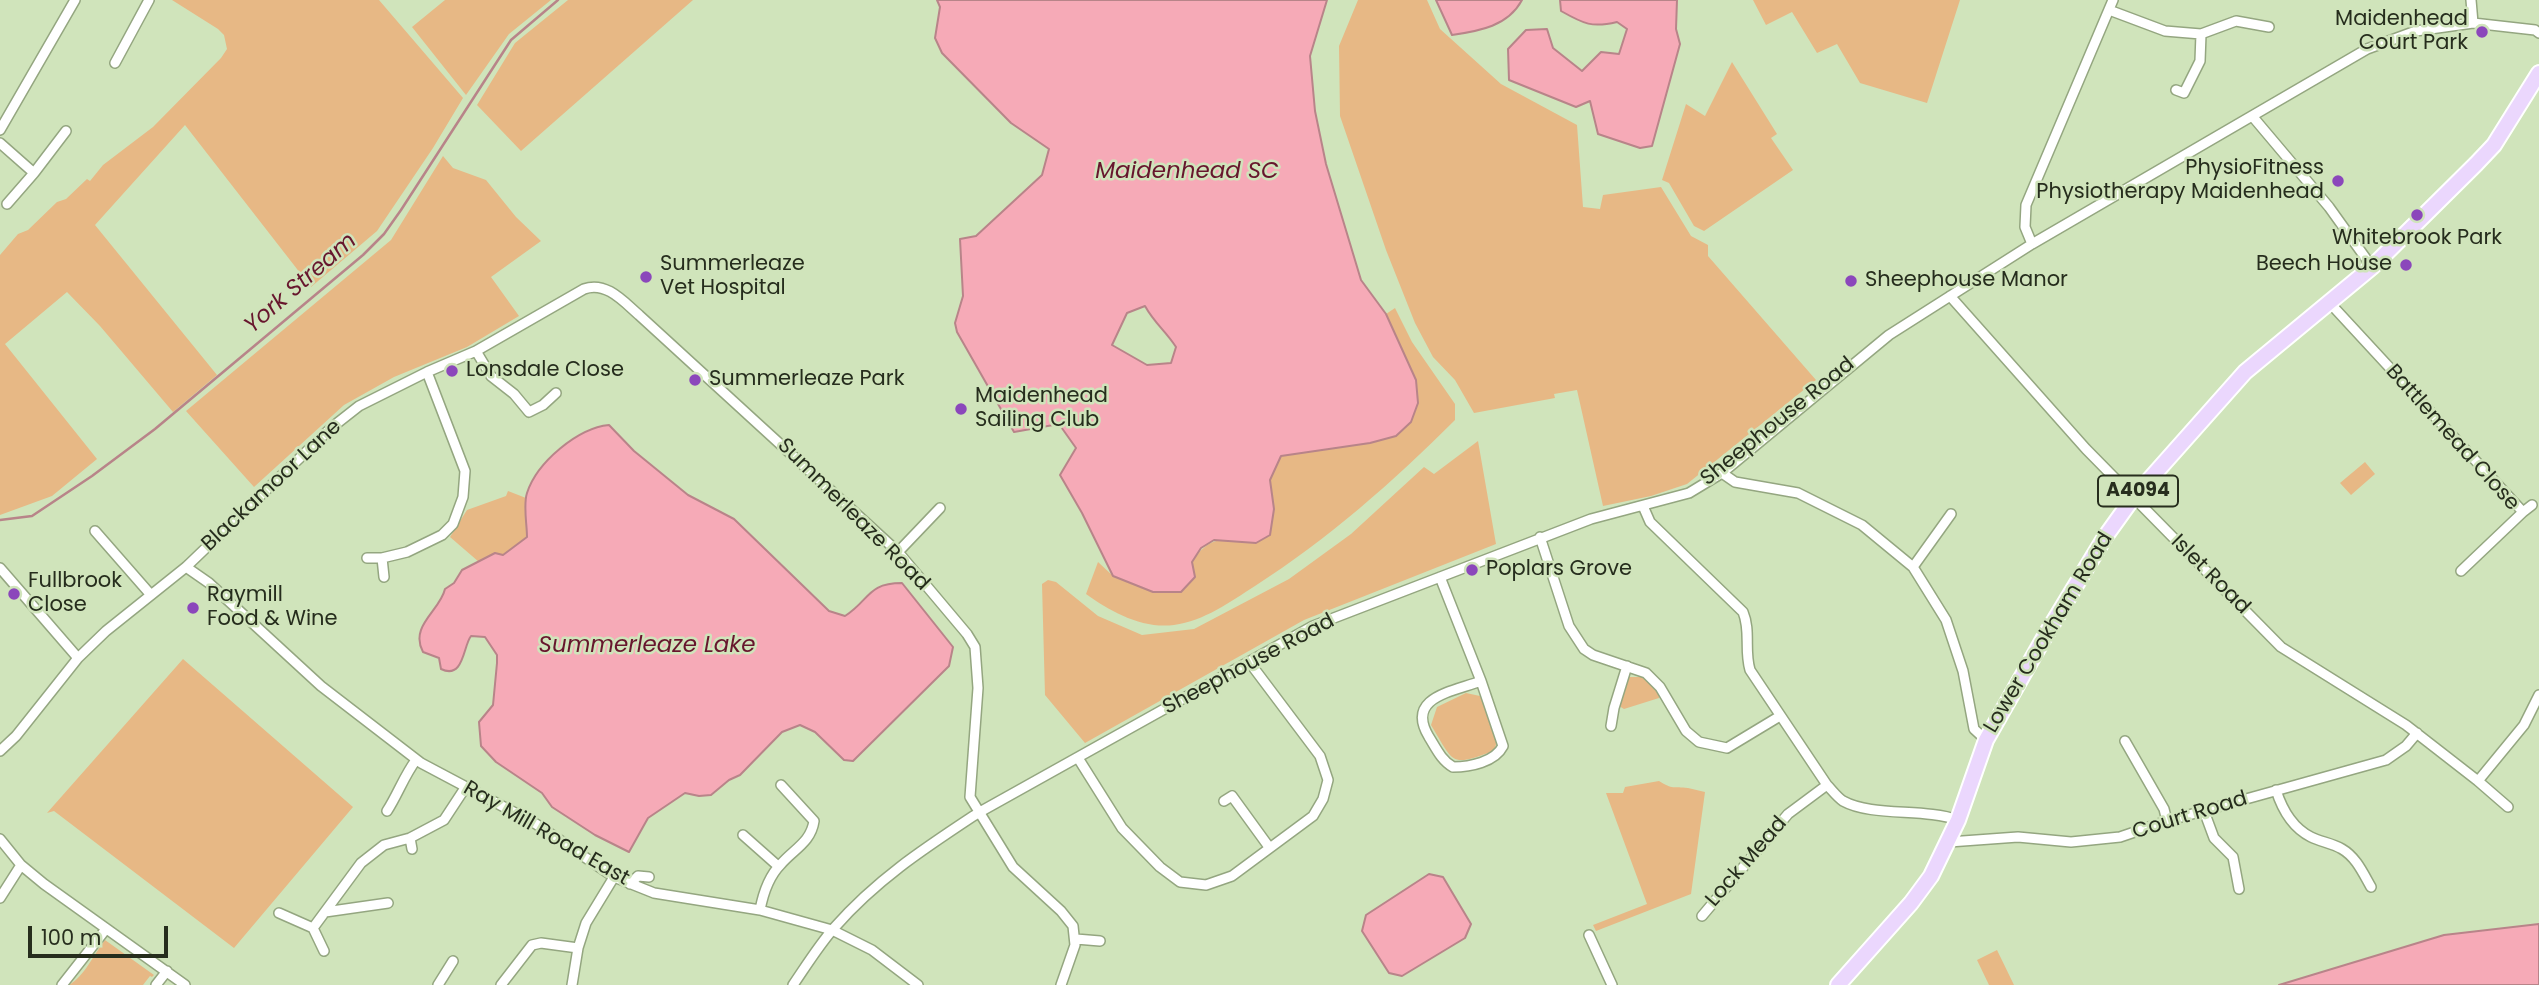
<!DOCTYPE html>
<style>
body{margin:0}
#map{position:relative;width:2539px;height:985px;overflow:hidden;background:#d0e4bb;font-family:Poppins,sans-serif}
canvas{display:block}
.scale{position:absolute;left:28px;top:926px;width:140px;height:32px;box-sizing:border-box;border:4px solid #262d1d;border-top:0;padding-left:9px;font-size:21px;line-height:24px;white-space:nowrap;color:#262d1d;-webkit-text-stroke:5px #d0e4bb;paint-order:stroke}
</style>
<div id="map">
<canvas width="2539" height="985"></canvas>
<div class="scale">100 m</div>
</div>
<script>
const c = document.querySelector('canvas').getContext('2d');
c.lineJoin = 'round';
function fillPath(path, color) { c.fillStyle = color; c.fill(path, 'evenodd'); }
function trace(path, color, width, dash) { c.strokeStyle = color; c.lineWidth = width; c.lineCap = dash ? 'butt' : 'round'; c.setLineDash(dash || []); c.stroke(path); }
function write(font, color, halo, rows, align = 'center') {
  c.font = font + ' Poppins,sans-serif'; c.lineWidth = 5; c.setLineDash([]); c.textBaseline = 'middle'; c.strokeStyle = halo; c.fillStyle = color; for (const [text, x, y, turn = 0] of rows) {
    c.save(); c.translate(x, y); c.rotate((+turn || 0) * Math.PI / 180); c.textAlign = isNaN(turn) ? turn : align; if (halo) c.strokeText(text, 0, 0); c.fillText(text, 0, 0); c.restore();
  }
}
fillPath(new Path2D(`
 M172,0H379L463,98L433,148L377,231L311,287L185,125L95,225L217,375L173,412L100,326L67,292L5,344L97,459L52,496L0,515V255L18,234L28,230L57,202L66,199L87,179L90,181L103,165L153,127L221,58L227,49L224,35L218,29Z
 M445,0H551L509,34L466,95L412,27Z
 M568,0H693L521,151L477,105L515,43Z
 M1358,0H1427L1440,29L1501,84L1577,125L1583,207L1600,209L1603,195L1661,187L1691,236L1708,245V256L1816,380L1687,484L1651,496L1603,506L1577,390L1554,394L1555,398L1474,413L1455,380L1433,357L1415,323L1386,250L1340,116L1339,46Z
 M1753,0H1960L1927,103L1860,83L1837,44L1817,53L1792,12L1766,25Z
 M1732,62L1777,134L1771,138L1793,170L1704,231L1694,226L1669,183L1662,180L1686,104L1705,116Z
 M443,156L453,168L486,180L516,217L541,241L491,277L519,316L467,347L394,377L344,405L254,487L186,411L391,240Z
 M1395,308L1412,342L1455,404V420C1393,482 1328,539 1255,586C1230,602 1204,621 1174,625C1142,629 1111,612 1086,594L1098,562L1113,576L1192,562C1210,534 1226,538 1256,543L1274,509L1270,480L1281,456L1370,443L1396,436L1411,422L1418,403L1416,380L1386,314Z
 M1478,441L1496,544L1304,620L1085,743L1045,695L1042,584L1048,580L1056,582L1098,616L1142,635L1194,629L1289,579L1351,534L1424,467L1434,474Z
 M2365,462L2375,474L2351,495L2340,483Z
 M508,491L526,498L527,537L503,556L495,553L479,562L450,537L467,510L506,496Z
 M183,659L353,807L234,948L54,811L47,813Z
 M1628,677H1643L1660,693L1659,698L1624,709L1619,706L1618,701Z
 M1466,693L1480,696L1497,741L1494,751C1449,767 1455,764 1431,725L1437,707Z
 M1659,781C1673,790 1673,786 1688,788C1694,789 1699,791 1705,792L1691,894L1596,931L1593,925L1647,904L1606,793H1623L1625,787Z
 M105,940L154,975L152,977L150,976L143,985H69C84,977 94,954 105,940Z
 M1997,950L2014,985H1989L1977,960Z`), '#e7b885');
const water = new Path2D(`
 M937,0H1327L1310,56L1315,111L1326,164L1361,280L1386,314L1416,380L1418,403L1411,422L1396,436L1370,443L1281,456L1270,480L1274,509L1270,535L1256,543L1214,540L1201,548L1192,562L1195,577L1181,592H1153L1113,576L1082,513L1060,475L1076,448L1059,424L1014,432L957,332L955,323L963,296L960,239L976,236L1042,175L1049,149L1011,123L942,53L935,38L940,7ZM1145,306C1155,324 1165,330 1176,347L1171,363L1147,365L1112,345L1127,313Z
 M1436,0H1522C1508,26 1480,31 1452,35Z
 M1560,0H1677L1676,29L1680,44L1652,146L1640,148L1598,134L1590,101L1576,107L1509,80L1508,49L1526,30L1547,29L1553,48L1582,71L1601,52L1619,54L1627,29L1617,22C1592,28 1584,24 1561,11Z
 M609,425L634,451L688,495L734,519L829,611L845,616C870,600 867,583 902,583L953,647L949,666L853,761L844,760L815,732L800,725L782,732L740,775L729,780L711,795L699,796L685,793L648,818L629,852L595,835L552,807L542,793L496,762L481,746L479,722L493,705L497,663V655L485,637L471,636C463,646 464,680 441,669L439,658L423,652C409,626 440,611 445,589L454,583L462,570L495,553L503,555L527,537C527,524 523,505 527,493C537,462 578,428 609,425Z
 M1429,874L1443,877L1471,924L1465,938L1402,976L1389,973L1362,931L1366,915Z
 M2539,924V985H2279L2444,935Z`);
fillPath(water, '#f6aab7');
trace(water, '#b88489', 2);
trace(new Path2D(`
 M0,520L32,516L92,476L155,429L363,255L384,234L401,210L511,40L558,0`), '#b88489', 2.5);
const minor = new Path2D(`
 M2471,0L2473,23
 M2109,10L2165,31L2201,34L2236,21L2269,27
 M115,63L149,0
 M2176,90L2184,93L2200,61L2201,34
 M2253,117L2329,207L2372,267
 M0,130L75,0
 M0,143L34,173L7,204
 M34,173L66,131
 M2032,244L2025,227L2026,205L2113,0
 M1950,296L2086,449L2281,647L2406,725L2478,781
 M2328,301L2523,512L2461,571
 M476,351L491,376L514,394L529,412L543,405L556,393
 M1722,473L1735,482L1798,493L1862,525L1913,567L1946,620L1963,671L1974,729L1986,740
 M1643,506L1650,522L1743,612C1751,631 1744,650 1750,670L1827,785C1832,790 1837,797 1843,801C1872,817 1924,808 1958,820
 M2523,512L2532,505
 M95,531L151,595
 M1540,537L1569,626L1584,649L1593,655L1646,673L1660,687L1686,731L1699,742L1727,748L1780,716
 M898,552L940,508
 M367,558H382
 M186,567L209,583L321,686L421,763L536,824L614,877L654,893L760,910L832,930L872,950L918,985
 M1913,567L1951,514
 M0,568L78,658
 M384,577L382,558L407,552L442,535L453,524L463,497L465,471L427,372
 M1440,577L1481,681
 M1481,681L1503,746C1495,762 1470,767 1453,767C1441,760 1436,748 1429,737C1405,697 1452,692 1481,681Z
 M1611,726L1614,708L1627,666
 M2125,741L2164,809L2167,821
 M0,751L16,736L78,658L106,631L186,567L331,428L359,406L427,372L476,351L584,289C606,281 623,301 639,315L898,552L967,634L975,647L978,688L970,797L1013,867L1061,911L1073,926L1075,945L1061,985
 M1078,758L1122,828L1160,867L1180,882L1206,885L1232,876L1313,816L1323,799L1328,780L1320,756L1250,663
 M2276,790C2282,809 2293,828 2311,837C2321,842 2332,843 2342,849C2356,857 2363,873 2371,887
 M1224,801L1232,796L1269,847
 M2508,807L2478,781L2524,725L2539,695
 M387,811C398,794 404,776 416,760
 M2204,811L2214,838L2233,857L2239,889
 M743,835L778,866
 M0,839L21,865L44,884L185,985
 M1949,842L2018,837L2071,842L2120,837L2167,821L2386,760L2406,746L2417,733
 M412,849L410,838L444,820L465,788
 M630,884L638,876L649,877
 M0,898L21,865
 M760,910C763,894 769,876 781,864C794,849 811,842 814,821L781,785
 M325,912L388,903
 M279,913L313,928
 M1702,916L1788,814L1827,785
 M1589,935L1612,985
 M1076,939L1100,941
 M324,951L313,928L361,863L384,845L410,838
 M62,985L106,929
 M156,985L167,971
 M438,985L453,961
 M501,985L532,945L541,943L578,948
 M572,985L578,948L586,923L614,877
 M793,985C806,966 819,945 834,928C877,879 925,848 978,813L1313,626L1591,519L1689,493L1722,473L1889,335L2032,244L2367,49L2416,31L2473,23L2535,30L2539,33`);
const primary = new Path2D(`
 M1838,985L1911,903L1931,876L1958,820L1986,740L2045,636L2105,537L2133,498L2245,372L2372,267L2476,164L2494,145L2539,73`);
trace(minor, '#94a680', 12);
trace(primary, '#fff', 18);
trace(minor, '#fff', 9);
trace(primary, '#ebd7fd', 14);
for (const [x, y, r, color] of [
 [2482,32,7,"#8b47bb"],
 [2338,181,7,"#8b47bb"],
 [2417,215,7,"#8b47bb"],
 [2406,265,7,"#8b47bb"],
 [646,277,7,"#8b47bb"],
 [1851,281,7,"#8b47bb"],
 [452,371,7,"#8b47bb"],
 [695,380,7,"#8b47bb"],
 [961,409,7,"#8b47bb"],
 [1472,570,7,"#8b47bb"],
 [14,594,7,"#8b47bb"],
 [193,608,7,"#8b47bb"]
]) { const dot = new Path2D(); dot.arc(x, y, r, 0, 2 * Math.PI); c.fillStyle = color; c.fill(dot); trace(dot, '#d0e4bb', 2.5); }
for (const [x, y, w] of [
 [2138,491,80]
]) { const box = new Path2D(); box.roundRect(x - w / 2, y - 15.5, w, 31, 5); c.fillStyle = '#d0e4bb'; c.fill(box); trace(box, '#262d1d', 2); }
write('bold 19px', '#262d1d', null, [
 ["A4094",2138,491]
]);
write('21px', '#262d1d', '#d0e4bb', [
 ["Maidenhead",2468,20,"right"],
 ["Court Park",2468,44,"right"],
 ["PhysioFitness",2324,169,"right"],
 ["Physiotherapy Maidenhead",2324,193,"right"],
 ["Whitebrook Park",2417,239,"center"],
 ["Summerleaze",660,265],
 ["Vet Hospital",660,289],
 ["Beech House",2392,265,"right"],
 ["Sheephouse Manor",1865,281],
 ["Lonsdale Close",466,371],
 ["Summerleaze Park",709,380],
 ["Maidenhead",975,397],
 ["Sailing Club",975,421],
 ["Poplars Grove",1486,570],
 ["Fullbrook",28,582],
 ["Close",28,606],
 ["Raymill",207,596],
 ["Food & Wine",207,620]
], 'left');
write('21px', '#262d1d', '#d0e4bb', [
 ["Sheephouse Road",1778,422,-39],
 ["Battlemead Close",2452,438,48],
 ["Blackamoor Lane",272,486,-43],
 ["Summerleaze Road",853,515,45],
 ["Islet Road",2210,575,45],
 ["Lower Cookham Road",2049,633,-59],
 ["Sheephouse Road",1249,665,-28],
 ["Court Road",2190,816,-17],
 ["Ray Mill Road East",546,834,30],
 ["Lock Mead",1747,862,-49]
]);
write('italic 23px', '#67162d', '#d0e4bb', [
 ["Maidenhead SC",1187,172],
 ["York Stream",301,284,-41],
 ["Summerleaze Lake",647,646]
]);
</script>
